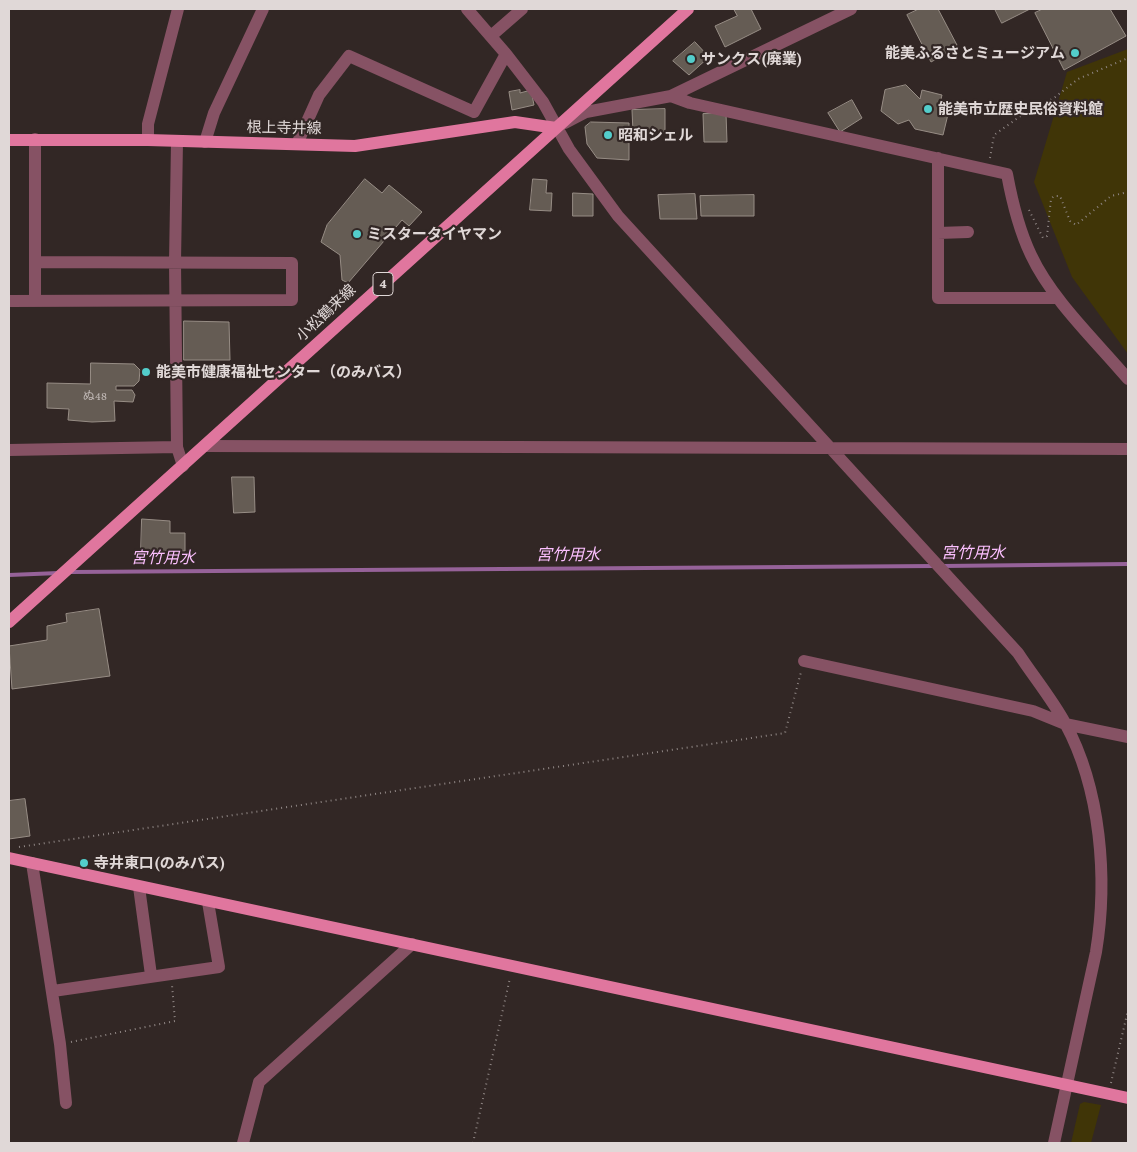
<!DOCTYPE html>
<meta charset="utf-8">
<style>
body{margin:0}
#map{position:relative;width:1137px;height:1152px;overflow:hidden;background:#322725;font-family:"Crimson Pro",serif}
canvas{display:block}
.frame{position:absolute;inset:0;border:10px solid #e0d8d7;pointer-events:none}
</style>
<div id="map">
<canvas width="1137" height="1152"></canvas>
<div class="frame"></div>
</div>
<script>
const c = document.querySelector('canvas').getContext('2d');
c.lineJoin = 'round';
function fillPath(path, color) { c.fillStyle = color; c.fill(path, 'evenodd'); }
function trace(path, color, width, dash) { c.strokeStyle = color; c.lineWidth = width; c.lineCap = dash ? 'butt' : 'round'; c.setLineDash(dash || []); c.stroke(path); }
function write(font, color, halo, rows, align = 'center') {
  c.font = font + ' "Crimson Pro","Noto Sans JP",serif'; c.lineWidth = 4.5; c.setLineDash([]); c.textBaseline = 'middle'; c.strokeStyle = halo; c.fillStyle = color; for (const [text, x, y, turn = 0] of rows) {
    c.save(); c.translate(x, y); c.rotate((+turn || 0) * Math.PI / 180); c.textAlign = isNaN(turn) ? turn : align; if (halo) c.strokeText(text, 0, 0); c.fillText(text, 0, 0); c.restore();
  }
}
fillPath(new Path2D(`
 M1128,49V354L1072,277L1034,182L1067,72Z
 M1084,1102L1101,1105L1091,1143H1071L1080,1104Z`), '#403507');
trace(new Path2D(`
 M943,566L1128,564
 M71,572L934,566
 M9,575L59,573`), '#966299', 4);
const building = new Path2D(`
 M734,9H751L761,29L725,47L715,26L737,16Z
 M919,9H938L958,47L931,62L907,15Z
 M995,9H1030L1002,23Z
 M1043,9H1110L1126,36L1064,70L1035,13Z
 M695,42L709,57L689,75L673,61Z
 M906,85L920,99L922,90L942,95L940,103L950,106L943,135L915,129L909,120L898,124L881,111L885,90Z
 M520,90V93L531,90L534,105L512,110L509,92Z
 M852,100L862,118L840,132L828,113Z
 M665,109V132H633L632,110Z
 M726,113L727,142H704L703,114Z
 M591,122L629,123V160L597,158L587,144L585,127Z
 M365,179L382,193L389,185L422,212L409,226L402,220L348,283L342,280L340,255L321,242L327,225Z
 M533,179L547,180L546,193H552L551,211L530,210Z
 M573,193L593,194V216H573Z
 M695,194L697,219H660L658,195Z
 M754,195V216H701L700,196Z
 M184,321L229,322L230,360H184Z
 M91,363L134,364L140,370L139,381L134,386H116V390H132L135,395L133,402L114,401L115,421L92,422L68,420L69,409L47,408V383L90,384Z
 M232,477H254L255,512L234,513Z
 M142,519L170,521V533H185V551H141Z
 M99,609L110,676L12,689L9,646L47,640V626L67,622L66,614Z
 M25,799L30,836L9,839V801Z`);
fillPath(building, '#655c54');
trace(building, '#978d85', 1);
trace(new Path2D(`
 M990,158L994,135L1022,115L1054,98L1078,79L1128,58
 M1029,210L1043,238L1047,236L1051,199L1054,196H1060L1070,221L1076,225L1111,196L1128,192
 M19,847L785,733L801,672
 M71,1042L175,1021L172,985
 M1111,1083L1128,1010
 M473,1143L510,978`), '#908785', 2, [1, 4]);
trace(new Path2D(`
 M467,9L506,54L543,102L569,149L618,216L1018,653C1033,676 1052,699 1065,723C1101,789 1108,879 1096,952L1054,1143
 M491,36L522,9
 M671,96L690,103L1007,174C1012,201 1019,230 1031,255C1052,300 1096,341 1128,379
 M565,123L586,112L671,96L851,9
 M35,139V301
 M148,140V124L178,9
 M177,142L175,262L177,447L183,466
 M205,142L214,113L263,9
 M297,144L319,95L349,56L474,112L506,54
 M938,158V298H1058
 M938,233L968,232
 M9,301L292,300V263L35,262
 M206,446L1128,449
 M9,450L177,447
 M804,661L1033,711L1065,724L1128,737
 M32,863L60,1044L66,1103
 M139,887L151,975
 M53,991L219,967L208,902
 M243,1143L259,1082L412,944`), '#865264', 12);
trace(new Path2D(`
 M9,140H148L355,146L515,122L556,128
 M9,622L688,9
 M9,858L1128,1098`), '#e0769e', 12);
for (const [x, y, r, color] of [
 [1075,53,5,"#53cdcb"],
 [691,59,5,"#53cdcb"],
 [928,109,5,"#53cdcb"],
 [608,135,5,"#53cdcb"],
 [357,234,5,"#53cdcb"],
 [146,372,5,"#53cdcb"],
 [84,863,5,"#53cdcb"]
]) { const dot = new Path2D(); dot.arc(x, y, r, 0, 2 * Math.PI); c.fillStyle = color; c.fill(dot); trace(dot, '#322725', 2); }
write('12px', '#c1b9b6', null, [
 ["ぬ48",95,396]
]);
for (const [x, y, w] of [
 [383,284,20]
]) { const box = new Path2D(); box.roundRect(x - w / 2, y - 11.5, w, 23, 4); c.fillStyle = '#322725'; c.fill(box); trace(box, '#e0d8d7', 1); }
write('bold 14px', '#e0d8d7', null, [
 ["4",383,284]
]);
write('bold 15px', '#e0d8d7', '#322725', [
 ["能美ふるさとミュージアム",1065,53,"right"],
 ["サンクス(廃業)",701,59],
 ["能美市立歴史民俗資料館",938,109],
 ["昭和シェル",618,135],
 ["ミスタータイヤマン",367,234],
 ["能美市健康福祉センター（のみバス）",156,372],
 ["寺井東口(のみバス)",94,863]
], 'left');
write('15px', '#e0d8d7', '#322725', [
 ["根上寺井線",284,128,1],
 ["小松鶴来線",326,313,-43]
]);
write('italic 16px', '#fbbffe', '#322725', [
 ["宮竹用水",973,553],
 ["宮竹用水",568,555],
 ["宮竹用水",163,558]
]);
</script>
